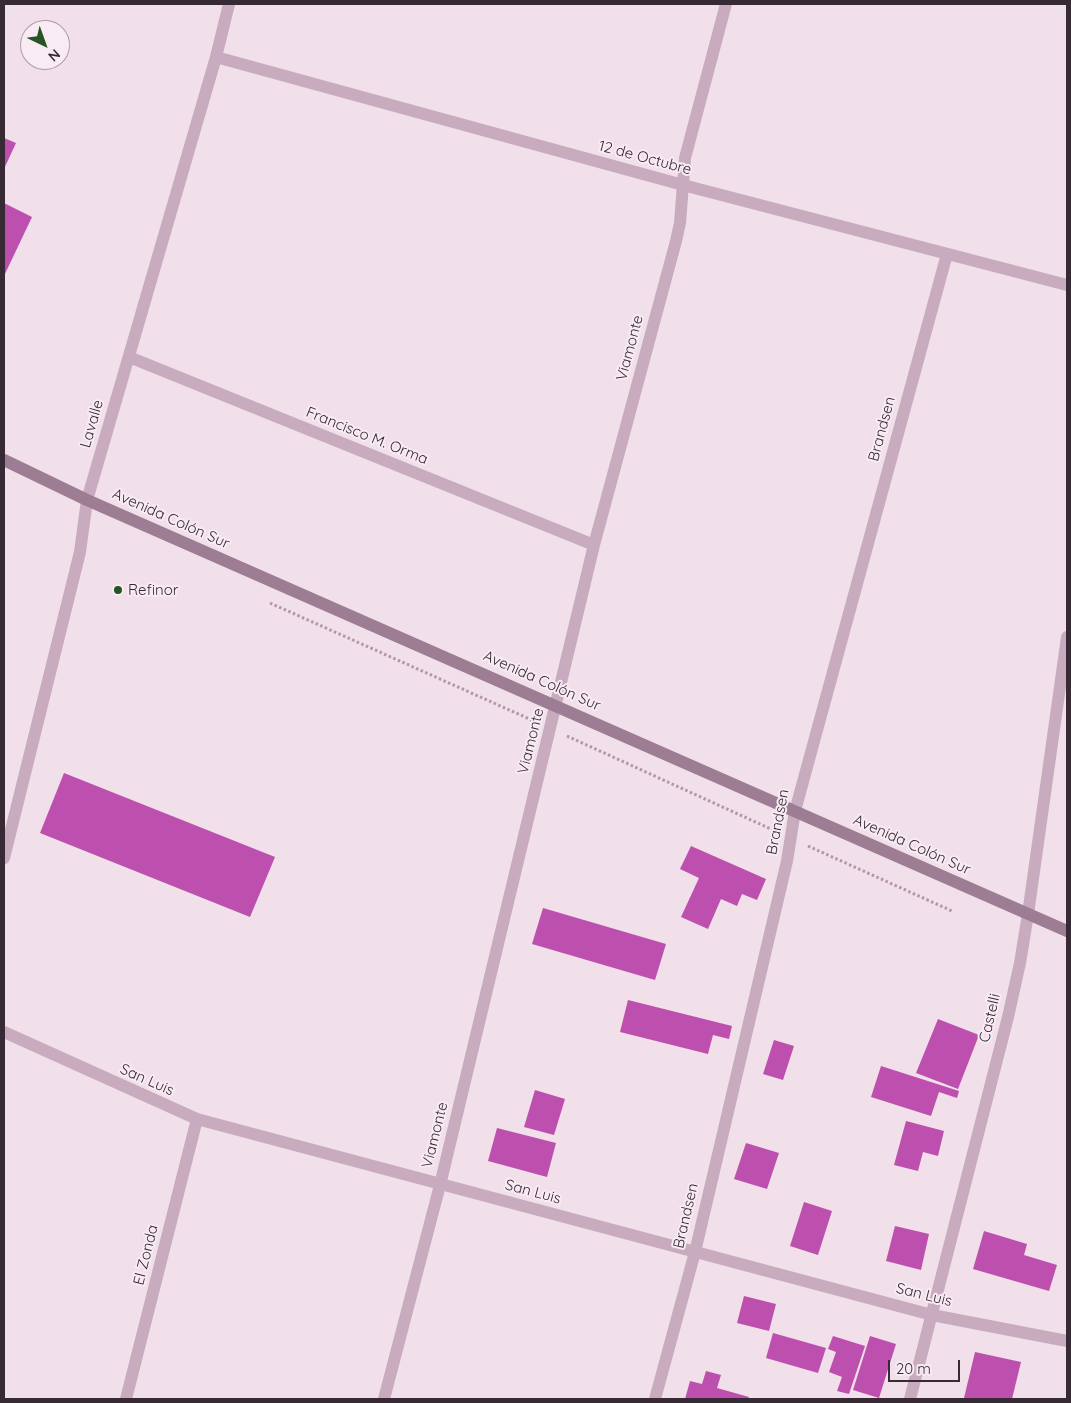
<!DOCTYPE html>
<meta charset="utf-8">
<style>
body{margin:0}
#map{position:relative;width:1071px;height:1403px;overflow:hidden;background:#f1dfe9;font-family:Quicksand,sans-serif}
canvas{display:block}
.frame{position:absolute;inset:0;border:5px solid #372a34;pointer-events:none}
.north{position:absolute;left:20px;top:20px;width:50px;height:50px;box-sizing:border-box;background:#f9ebf3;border:1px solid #ab9ea7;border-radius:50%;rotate:138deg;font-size:14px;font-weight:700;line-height:20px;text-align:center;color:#372a34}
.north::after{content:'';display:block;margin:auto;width:18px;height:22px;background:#245522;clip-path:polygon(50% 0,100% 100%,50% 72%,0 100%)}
.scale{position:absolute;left:888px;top:1360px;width:72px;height:22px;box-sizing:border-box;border:2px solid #372a34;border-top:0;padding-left:6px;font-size:15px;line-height:18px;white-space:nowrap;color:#372a34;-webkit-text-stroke:4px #f9ebf3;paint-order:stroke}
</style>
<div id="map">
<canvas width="1071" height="1403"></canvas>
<div class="frame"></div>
<div class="north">N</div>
<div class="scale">20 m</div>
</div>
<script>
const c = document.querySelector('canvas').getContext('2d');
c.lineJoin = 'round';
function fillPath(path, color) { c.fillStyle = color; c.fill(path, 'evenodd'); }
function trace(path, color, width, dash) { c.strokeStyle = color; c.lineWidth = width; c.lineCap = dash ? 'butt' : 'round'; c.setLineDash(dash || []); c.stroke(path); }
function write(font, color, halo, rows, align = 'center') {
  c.font = font + ' Quicksand,sans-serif'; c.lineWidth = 4; c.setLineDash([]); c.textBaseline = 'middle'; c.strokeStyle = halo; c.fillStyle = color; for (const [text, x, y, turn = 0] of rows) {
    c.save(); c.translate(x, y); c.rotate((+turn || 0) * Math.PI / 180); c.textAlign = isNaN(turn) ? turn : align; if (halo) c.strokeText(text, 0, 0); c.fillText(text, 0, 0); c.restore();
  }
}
fillPath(new Path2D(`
 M4,138L16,143L4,169Z
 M4,203L32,217L4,276Z
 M64,773L275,857L250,917L40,833Z
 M691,846L766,879L757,900L742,894L737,906L721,899L708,929L681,917L699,878L680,869Z
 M543,908L666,944L655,980L532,944Z
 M628,1000L732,1026L729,1039L713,1035L708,1054L620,1032Z
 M938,1019L979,1035L958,1089L916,1073Z
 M774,1040L794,1046L783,1080L763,1074Z
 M881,1066L959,1091L957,1098L939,1092L931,1116L871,1097Z
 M535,1090L565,1099L554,1135L524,1127Z
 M906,1121L944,1131L938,1156L923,1152L918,1171L894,1165Z
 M497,1128L556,1143L547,1177L488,1161Z
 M746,1143L779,1153L767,1189L734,1179Z
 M804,1202L832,1211L818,1255L790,1246Z
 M895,1226L929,1234L921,1270L886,1261Z
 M984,1231L1027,1244L1024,1255L1057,1265L1049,1291L973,1269Z
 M744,1296L776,1304L769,1331L737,1323Z
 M773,1333L826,1348L818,1373L766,1358Z
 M833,1336L865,1346L849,1394L837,1391L842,1377L829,1372L836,1352L828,1349Z
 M870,1336L896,1344L879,1398L853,1390Z
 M975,1352L1021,1362L1012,1399L964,1398Z
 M706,1371L721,1375L717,1388L749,1397L748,1399H685L690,1381L702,1384Z`), '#bd50ae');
trace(new Path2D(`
 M270,603L534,721
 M567,736L773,830
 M808,846L952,911`), '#b495aa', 3, [2.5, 2.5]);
trace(new Path2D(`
 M216,57L683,185L1067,285
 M129,357L594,545
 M4,858L80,552L87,500L216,57L229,4
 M4,1032L197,1119L932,1315L1067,1341
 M126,1399L197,1119
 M384,1399L440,1185L594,545L676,241L680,223L685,158L726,4
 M655,1399L695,1252L787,861L795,811L947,254
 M910,1399L1008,1017L1020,963L1028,914L1067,637`), '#c8abbe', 12);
trace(new Path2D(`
 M4,460L87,500L1067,931`), '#9c7d94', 12);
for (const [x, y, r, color] of [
 [118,590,5,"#245522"]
]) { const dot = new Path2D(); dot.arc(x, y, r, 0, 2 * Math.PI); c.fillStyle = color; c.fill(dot); trace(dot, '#f9ebf3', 2); }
write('15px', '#372a34', '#f9ebf3', [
 ["12 de Octubre",645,158,15],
 ["Viamonte",630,348,-75],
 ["Lavalle",92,424,-74],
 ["Brandsen",882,429,-75],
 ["Francisco M. Orma",367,436,22],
 ["Avenida Colón Sur",171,519,24],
 ["Avenida Colón Sur",542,681,24],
 ["Viamonte",531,741,-76],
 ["Brandsen",778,822,-79],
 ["Avenida Colón Sur",912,845,24],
 ["Castelli",990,1018,-77],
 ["San Luis",147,1080,24],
 ["Viamonte",435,1135,-76],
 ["San Luis",533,1192,15],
 ["Brandsen",686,1216,-77],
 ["El Zonda",146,1255,-76],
 ["San Luis",924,1295,14]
]);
write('15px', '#372a34', '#f9ebf3', [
 ["Refinor",128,590]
], 'left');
</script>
